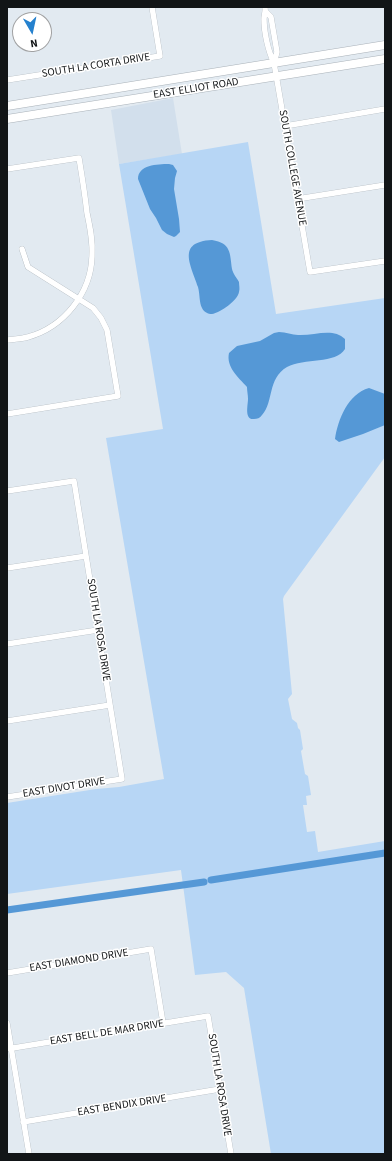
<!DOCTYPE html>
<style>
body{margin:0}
#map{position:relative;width:392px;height:1161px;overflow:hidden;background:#e2eaf1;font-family:"Source Sans 3",sans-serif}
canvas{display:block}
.frame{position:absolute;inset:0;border:8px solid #121517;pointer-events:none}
.north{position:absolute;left:12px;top:12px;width:40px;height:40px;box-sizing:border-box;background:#fff;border:1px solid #a0a1a2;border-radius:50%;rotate:171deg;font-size:11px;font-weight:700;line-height:16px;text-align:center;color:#121517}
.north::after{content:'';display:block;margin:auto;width:14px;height:18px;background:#2581ce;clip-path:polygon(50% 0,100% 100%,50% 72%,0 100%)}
</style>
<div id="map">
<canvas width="392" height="1161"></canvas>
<div class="frame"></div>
<div class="north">N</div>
</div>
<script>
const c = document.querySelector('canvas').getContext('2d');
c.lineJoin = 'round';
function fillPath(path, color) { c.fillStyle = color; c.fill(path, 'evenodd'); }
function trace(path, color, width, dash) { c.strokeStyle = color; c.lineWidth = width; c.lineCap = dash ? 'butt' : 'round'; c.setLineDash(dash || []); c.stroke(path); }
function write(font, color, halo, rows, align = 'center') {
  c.font = font + ' "Source Sans 3",sans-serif'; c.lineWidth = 3; c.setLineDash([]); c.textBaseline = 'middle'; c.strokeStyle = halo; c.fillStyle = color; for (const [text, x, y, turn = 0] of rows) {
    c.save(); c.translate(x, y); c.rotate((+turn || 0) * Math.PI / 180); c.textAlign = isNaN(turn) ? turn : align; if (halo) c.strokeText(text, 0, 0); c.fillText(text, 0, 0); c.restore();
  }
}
fillPath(new Path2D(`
 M173,98L182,154L119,164L111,110Z`), '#d2dfec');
fillPath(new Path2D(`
 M248,142L276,314L385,298V457L284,596L283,599L292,694L288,699L292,719L297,723L298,728L300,730L303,749L301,751L305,774L308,776L311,795L306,796L307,805H303L307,832L315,831L318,852L385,841V1154H271L244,988L226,972L195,975L181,870L7,894V803L96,789L119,787L164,779L106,438L163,429L119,164Z`), '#b7d6f5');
fillPath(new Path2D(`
 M169,164L173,165L177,171L175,178L174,189L179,219L180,232L176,236L174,237L167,234L162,230L156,218L150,209L138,179C138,165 157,164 169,164Z
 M212,240C231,243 230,253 232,269C233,274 237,278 239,282C239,285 240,289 239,292C238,300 220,313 212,314C208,314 204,312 202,308C199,302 200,294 198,287C191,265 176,242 212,240Z
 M279,332C286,332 292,335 298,335C314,336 333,327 345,339V349C336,364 304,358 287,367C267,379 274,402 262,415C260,418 257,419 254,419C244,420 248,405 248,399C248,395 247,391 247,387C238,377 226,367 229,353L237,346L260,341L274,333Z
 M369,388L385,394V425L363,434L339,442L335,439C338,419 348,394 369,388Z`), '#5598d6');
trace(new Path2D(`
 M211,880L385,853
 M7,910L204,882`), '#5598d6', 7);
const minor = new Path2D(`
 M265,7C266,12 264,15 264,19C264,32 268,51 274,63L310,272L385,261
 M266,12L271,17L272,23L277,52L274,63
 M7,80L160,56L152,7
 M285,126L385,109
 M7,169L79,158C82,176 85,195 87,213C90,227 93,241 92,256C91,293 64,327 28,337C21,339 14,339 7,340
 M297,199L385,185
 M7,414L118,396L107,330L101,318L93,308L28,267L22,249
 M7,491L74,481L122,779L7,797
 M7,568L86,556
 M7,644L98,630
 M7,721L110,705
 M7,973L151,949L163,1023
 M7,1023L29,1154
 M7,1049L208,1016L231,1154
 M23,1122L220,1089`);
const secondary = new Path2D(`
 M7,106L385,45
 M7,119L385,59`);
trace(minor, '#aab2b9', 6);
trace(secondary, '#aab2b9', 9);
trace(minor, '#fff', 5.5);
trace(secondary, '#fff', 8);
write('11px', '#121517', '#fff', [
 ["SOUTH LA CORTA DRIVE",96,66,-9],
 ["EAST ELLIOT ROAD",196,89,-9],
 ["SOUTH COLLEGE AVENUE",292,168,80],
 ["SOUTH LA ROSA DRIVE",98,630,81],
 ["EAST DIVOT DRIVE",64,788,-9],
 ["EAST DIAMOND DRIVE",79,961,-9],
 ["EAST BELL DE MAR DRIVE",107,1033,-9],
 ["SOUTH LA ROSA DRIVE",219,1085,81],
 ["EAST BENDIX DRIVE",122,1106,-9]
]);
</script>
